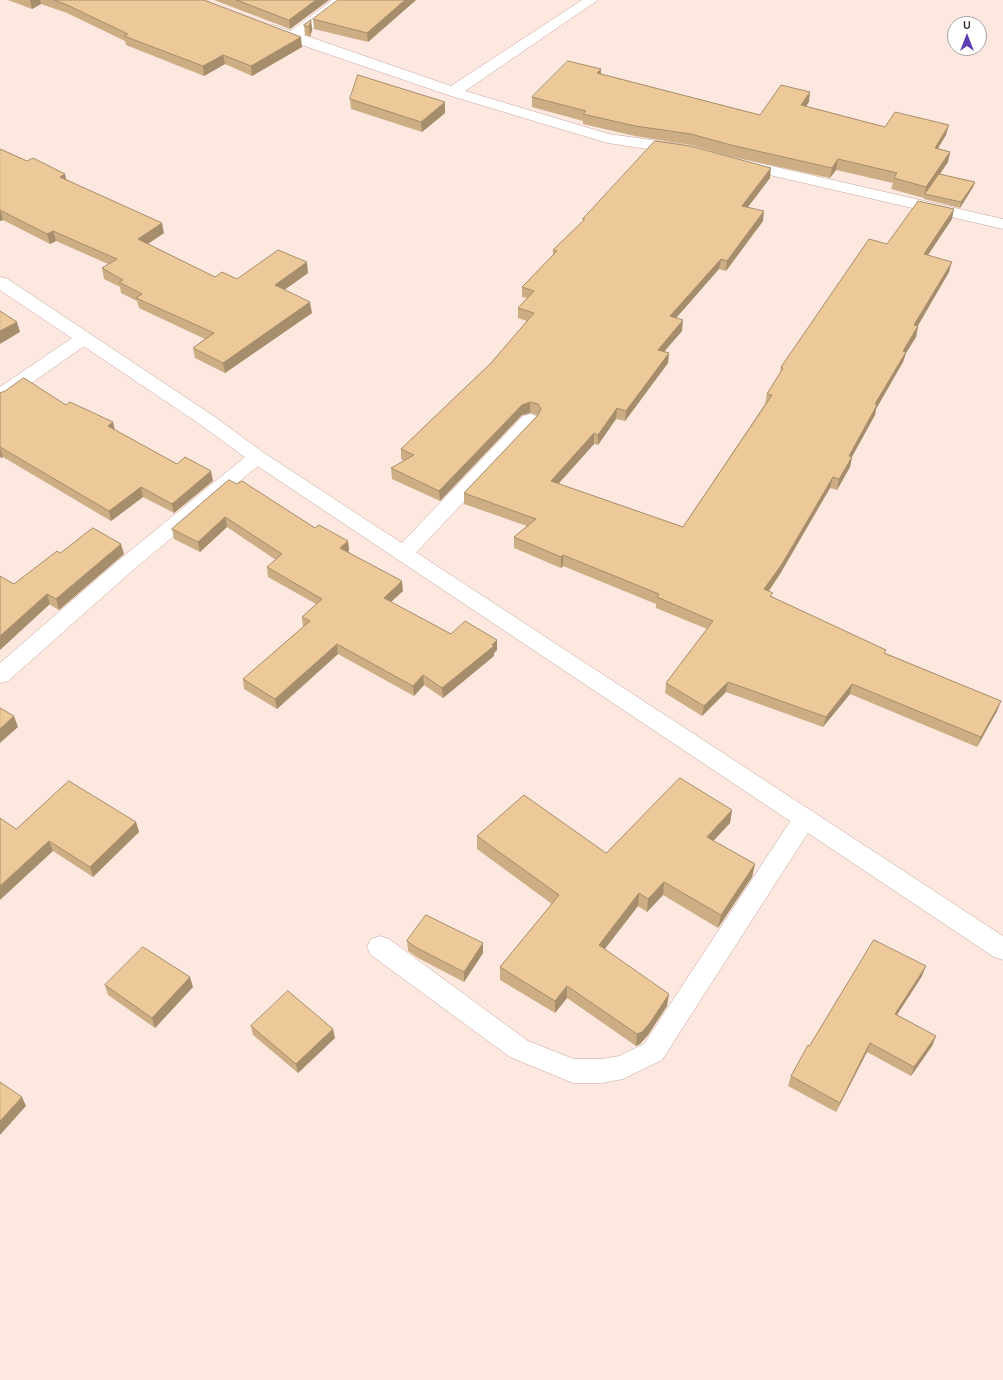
<!DOCTYPE html>
<style>
body{margin:0}
#map{position:relative;width:1003px;height:1380px;overflow:hidden;background:#fde8e0;font-family:Quicksand,sans-serif}
canvas{display:block}
.north{position:absolute;left:947px;top:16px;width:40px;height:40px;box-sizing:border-box;background:#fff;border:1px solid #a8a3a1;border-radius:50%;rotate:0deg;font-size:11px;font-weight:700;line-height:16px;text-align:center;color:#251915}
.north::after{content:'';display:block;margin:auto;width:14px;height:18px;background:#5e3cb4;clip-path:polygon(50% 0,100% 100%,50% 72%,0 100%)}
</style>
<div id="map">
<canvas width="1003" height="1380"></canvas>
<div class="north">U</div>
</div>
<script>
const c = document.querySelector('canvas').getContext('2d');
c.lineJoin = 'round';
function trace(path, color, width, dash) { c.strokeStyle = color; c.lineWidth = width; c.lineCap = dash ? 'butt' : 'round'; c.setLineDash(dash || []); c.stroke(path); }
function fillPath(path, color) { c.fillStyle = color; c.fill(path, 'evenodd'); }
const minor = new Path2D(`
 M332,0H348L304,35L451,86L582,0H598L465,91L609,134L680,144L685,146L688,149L685,152L680,154L608,143L547,125L448,95L287,40L268,32L266,29L268,26L273,25L291,31Z
 M741,159L1003,219V229L735,167L733,164L735,161Z
 M84,333L90,334L93,338L90,342L7,400L0,402V387L78,334Z
 M530,414L537,416L539,420L537,424L410,559L403,561L396,559L393,554L396,549L523,416Z
 M257,451L264,453L267,457L264,461L133,570L8,681L0,683V663L119,560L250,453Z
 M805,808L813,811L817,818L813,825L662,1060L623,1079L602,1083H573L510,1057L371,955L367,947L371,939L380,936L389,939L528,1041L574,1059H602L619,1056L644,1044L797,811Z`);
const secondary = new Path2D(`
 M0,277L6,278L215,417L264,453L1003,936V960L994,957L250,461L201,425L0,290Z`);
trace(minor, '#c5a599', 1);
trace(secondary, '#c5a599', 1);
fillPath(minor, '#fff');
fillPath(secondary, '#fff');
fillPath(new Path2D(`
 M8,0H204L302,47L252,76L225,64L204,76L126,45L125,41L67,13L41,4L32,9Z
 M214,0H329L290,29Z
 M416,0L368,42L314,29L313,19Z
 M311,20L312,30L310,37L305,35L304,25Z
 M601,69V74L760,115L809,102L806,106L885,127L946,135L938,148L950,152L948,162L940,174L975,182L973,187L960,208L924,199V198L891,189L893,183L836,170L830,178L729,156L690,145L635,136L583,124V121L532,107V97Z
 M350,99L445,113L422,132L351,109Z
 M0,149L27,161L65,174L66,179L164,233L148,244L215,277L237,279L308,273L284,290L312,313L225,373L195,358L193,348L205,339L139,308L137,301L121,293L120,287L104,279L102,268L108,264L56,241L50,244L3,220L0,221Z
 M770,178L748,207L763,221L726,271L719,269L676,318L682,331L664,351L669,353L668,363L625,421L616,419L598,445L594,444L558,484L683,527L765,404L767,394L780,373L781,367L887,244L952,219L928,255L949,272L917,326H918L916,337L906,353L903,362L876,409L875,415L852,456L850,467L837,490L830,488L780,574L769,591L772,597L885,653L1001,701L997,711L977,747L850,694L823,727L726,692L702,716L665,693L666,683L707,629L656,608V604L563,566L561,568L514,548V537L527,526L464,504V493L538,415H537L530,413L522,415L440,501L392,479L391,468L404,461L401,459V449L491,363L527,321L518,318V308L527,298L522,297V287L553,255V250L583,221V219Z
 M0,393L66,405L113,422L115,430L177,464L213,481L174,513L143,497L111,521L3,457L1,458L0,457Z
 M229,480L315,528L348,541L349,551L348,552L403,591L391,602L451,634L497,640V650L494,653V656L443,698L424,685L414,696L338,654L277,709L244,689L243,679L303,627L302,617L316,604L268,577L267,567L276,560L227,527L200,552L174,539L172,529Z
 M60,553L124,554L59,610L14,584Z
 M732,810L730,823L713,841L755,864L752,877L718,928L663,895L647,912L638,906L604,949L667,1006L648,1035L640,1044L636,1046L567,998L555,1013L500,980V967L552,904L477,849V836L606,853Z
 M136,822L139,832L93,877L53,851L16,829Z
 M407,941L483,943V953L464,982L418,958L408,951Z
 M922,976L897,1015L936,1036L932,1046L911,1076L867,1052L836,1112L788,1086L791,1076L809,1046Z
 M105,985L193,987L155,1028L108,995Z
 M251,1026L335,1038L298,1073L253,1035Z`), '#ccad84');
fillPath(new Path2D(`
 M30,0H40L41,4L32,9Z
 M316,0H329L290,29L289,20Z
 M405,0H416L368,42L367,33Z
 M311,20L312,30L310,37L309,27Z
 M301,37L302,47L252,76L251,66Z
 M223,55L225,64L204,76L203,66Z
 M601,69L600,79L597,73Z
 M810,92L809,102L800,115L801,105Z
 M445,102V113L422,132L421,122Z
 M949,125L946,135L932,158L935,148Z
 M950,152L948,162L926,194H925L926,187Z
 M838,159L836,170L830,178L832,168Z
 M771,168L770,178L741,216L742,206Z
 M65,174L67,185L60,177Z
 M975,182L973,187L960,208L961,202Z
 M0,209L3,220L0,221Z
 M954,209L952,219L922,264L924,254Z
 M764,211L763,221L726,271L727,261Z
 M162,223L164,233L140,249L138,239Z
 M53,231L56,241L50,244L47,234Z
 M721,259L719,269L669,326L670,316Z
 M307,262L308,273L276,296L275,285Z
 M952,262L949,272L912,336L914,325Z
 M310,302L312,313L225,373L223,363Z
 M683,320L682,331L657,360L658,350Z
 M17,322L20,332L0,344V331Z
 M918,326L916,337L906,353L903,362L876,409L875,415L847,466L849,456L875,404L903,351Z
 M669,353L668,363L625,421L626,411Z
 M530,402V413L522,415L440,501L439,491L522,405Z
 M617,408L616,419L598,445V435Z
 M113,422L115,432L108,426Z
 M594,433V444L551,492V481Z
 M0,448L3,457L1,458L0,454Z
 M852,457L850,467L837,490L839,479Z
 M211,471L213,481L174,513L172,504Z
 M833,477L830,488L780,574L763,599L764,589Z
 M141,487L143,497L111,521L109,511Z
 M225,517L227,527L200,552L198,542Z
 M348,541L349,551L341,558L340,548Z
 M121,544L124,554L59,610L56,599Z
 M563,555V566L561,568V557Z
 M402,581L403,591L384,608V598Z
 M47,594L50,604L0,650V636Z
 M497,640V650L494,653V656L443,698L442,688Z
 M337,644L338,654L277,709L275,699Z
 M423,675L424,685L414,696L413,686Z
 M728,682L726,692L702,716L704,706Z
 M852,684L850,694L823,727L826,717Z
 M1001,701L997,711L977,747L981,737Z
 M14,716L18,727L0,743V729Z
 M732,810L730,823L705,850L707,837Z
 M136,822L139,832L93,877L90,867Z
 M49,841L53,851L0,900V886Z
 M755,864L752,877L718,928L721,915Z
 M664,882L663,895L647,912L648,899Z
 M639,893L638,906L598,958L599,945Z
 M483,943V953L464,982V972Z
 M926,966L922,976L891,1024L895,1014Z
 M190,977L193,987L155,1028L152,1018Z
 M567,986V998L555,1013V1001Z
 M669,994L667,1006L648,1035L640,1044L636,1046L637,1034Z
 M333,1029L335,1038L298,1073L296,1064Z
 M936,1036L932,1046L911,1076L914,1067Z
 M870,1043L867,1052L836,1112L840,1103Z
 M22,1097L26,1106L0,1135V1121Z`), '#a68d6b');
const building = new Path2D(`
 M54,0H204L301,37L251,66L223,55L203,66L124,36L128,34L65,4Z
 M237,0H316L289,20Z
 M338,0H405L367,33L313,19Z
 M311,20L309,27L304,25Z
 M568,61L601,69L597,73L760,115L781,85L810,92L801,105L885,127L895,112L949,125L935,148L950,152L926,187L894,178L897,173L838,159L832,168L731,145L691,134L635,126L583,114L586,111L532,97Z
 M358,75L445,102L421,122L350,99Z
 M655,141L690,146L771,168L742,206L764,211L727,261L721,259L670,316L683,320L658,350L669,353L626,411L617,408L598,435L594,433L551,481L683,527L772,395L767,394L783,368L781,367L869,239L887,244L918,201L954,209L924,254L952,262L914,325L918,326L903,351L906,352L875,404L877,405L849,456L852,457L839,479L833,477L782,564L764,589L773,593L770,596L886,650L884,653L1001,701L981,737L852,684L826,717L728,682L704,706L666,683L713,621L657,597L659,594L563,555L561,557L514,537L536,519L464,493L538,415L541,409L538,404L530,402L522,405L439,491L391,468L414,455L401,449L491,363L534,313L518,308L534,291L522,287L557,251L553,250L585,219H583Z
 M0,149L27,161L33,158L65,174L60,177L162,223L138,239L215,277L222,272L237,279L278,250L307,262L275,285L310,302L223,363L193,348L214,333L136,298L142,294L119,282L123,280L102,268L117,259L53,231L47,234L0,210Z
 M939,174L975,182L961,202L925,194Z
 M0,311L17,322L0,331Z
 M24,378L66,405L70,402L113,422L108,426L177,464L185,457L211,471L172,504L141,487L109,511L0,447V393L5,391Z
 M229,480L237,484L242,481L315,528L319,525L348,541L340,548L402,581L384,598L451,634L465,621L497,640L492,645L494,646L442,688L423,675L413,686L337,644L275,699L243,679L310,621L302,617L322,599L267,567L282,554L225,517L198,542L172,529Z
 M93,528L121,544L56,599L47,594L0,636V576L14,584L57,551L60,553Z
 M0,708L14,716L0,729Z
 M680,778L732,810L707,837L755,864L721,915L664,882L648,899L639,893L599,945L669,994L650,1023L642,1032L637,1034L567,986L555,1001L500,967L559,895L477,836L524,795L606,853Z
 M69,781L136,822L90,867L49,841L0,886V818L16,829Z
 M426,915L483,943L464,972L417,948L407,941Z
 M874,940L926,966L895,1014L936,1036L914,1067L870,1043L840,1103L791,1076L808,1045L809,1046Z
 M143,947L190,977L152,1018L105,985Z
 M288,991L333,1029L296,1064L251,1026Z
 M0,1082L22,1097L0,1121Z`);
fillPath(building, '#edc999');
trace(building, '#a68d6b', 1);
</script>
